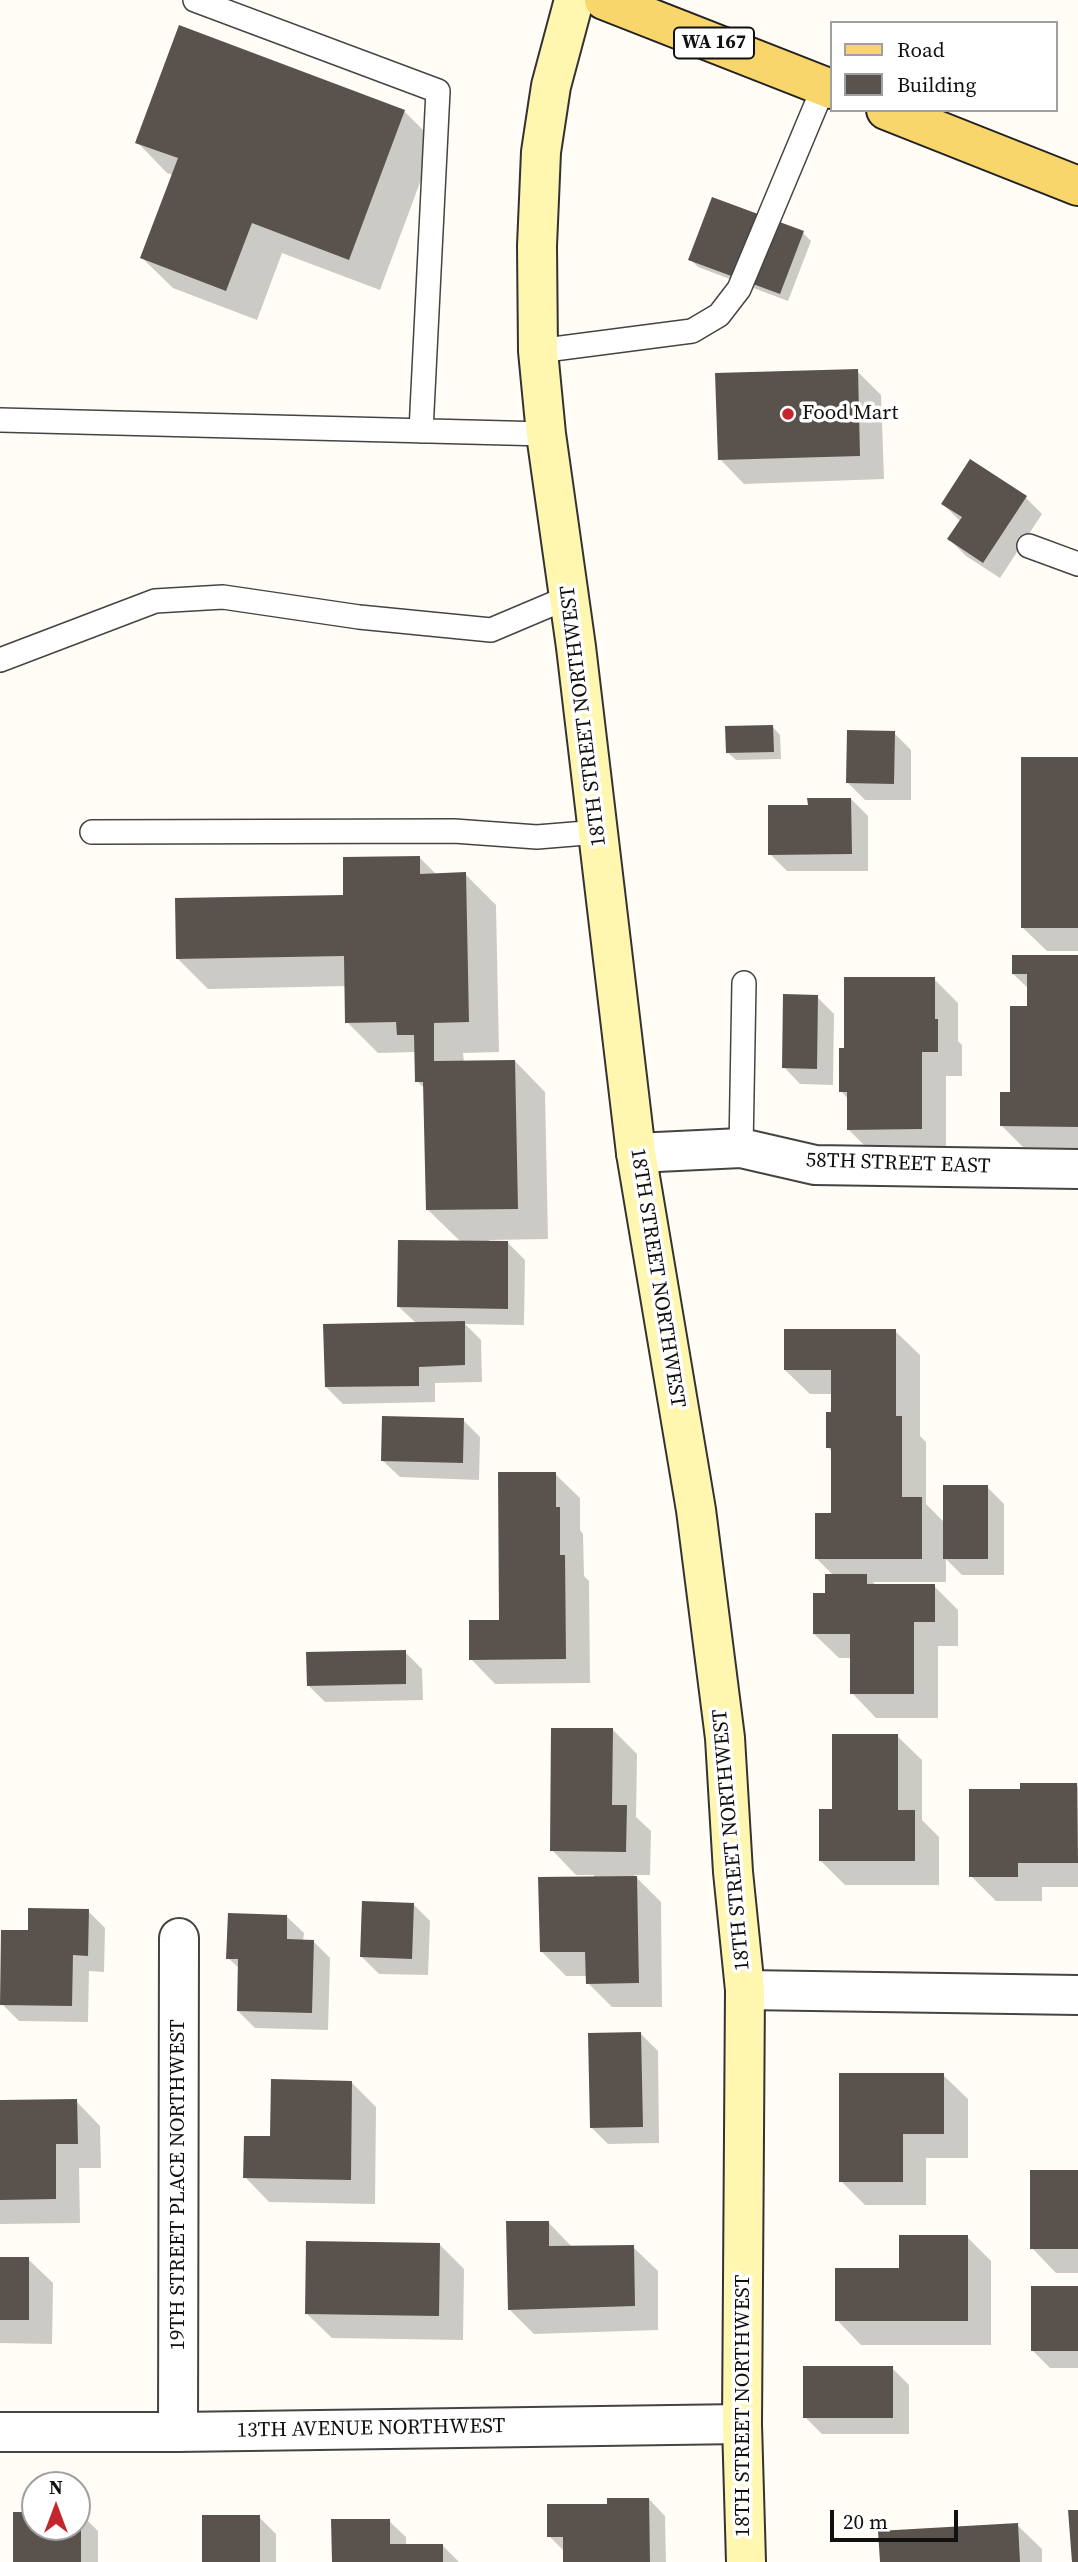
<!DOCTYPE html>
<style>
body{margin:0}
#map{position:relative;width:1078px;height:2562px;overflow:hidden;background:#fffdf5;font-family:"Source Serif 4",serif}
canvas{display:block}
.legend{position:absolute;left:830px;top:21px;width:228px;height:91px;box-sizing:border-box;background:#fff;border:2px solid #a0a0a0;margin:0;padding:9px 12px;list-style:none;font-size:21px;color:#111}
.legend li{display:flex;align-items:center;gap:14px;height:35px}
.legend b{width:35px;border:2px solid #a0a0a0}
.north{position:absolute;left:21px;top:2471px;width:70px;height:70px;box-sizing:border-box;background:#fff;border:2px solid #a0a0a0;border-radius:50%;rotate:0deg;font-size:19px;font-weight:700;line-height:28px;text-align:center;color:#111}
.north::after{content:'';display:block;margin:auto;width:24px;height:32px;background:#c4262e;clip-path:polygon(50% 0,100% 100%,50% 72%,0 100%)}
.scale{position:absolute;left:830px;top:2510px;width:128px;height:32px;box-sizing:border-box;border:4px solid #111;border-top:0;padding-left:9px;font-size:21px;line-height:24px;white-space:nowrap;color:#111;-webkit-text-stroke:5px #fff;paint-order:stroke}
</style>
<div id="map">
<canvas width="1078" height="2562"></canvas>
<ul class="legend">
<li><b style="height:9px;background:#f9d66b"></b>Road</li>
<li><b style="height:19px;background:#5a524d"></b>Building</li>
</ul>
<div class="north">N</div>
<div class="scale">20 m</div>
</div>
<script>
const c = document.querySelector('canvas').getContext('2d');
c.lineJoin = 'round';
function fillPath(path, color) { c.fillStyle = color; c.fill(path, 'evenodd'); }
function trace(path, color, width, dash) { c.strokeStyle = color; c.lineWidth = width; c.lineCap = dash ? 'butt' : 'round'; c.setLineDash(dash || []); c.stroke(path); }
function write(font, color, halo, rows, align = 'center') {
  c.font = font + ' "Source Serif 4",serif'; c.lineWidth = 7; c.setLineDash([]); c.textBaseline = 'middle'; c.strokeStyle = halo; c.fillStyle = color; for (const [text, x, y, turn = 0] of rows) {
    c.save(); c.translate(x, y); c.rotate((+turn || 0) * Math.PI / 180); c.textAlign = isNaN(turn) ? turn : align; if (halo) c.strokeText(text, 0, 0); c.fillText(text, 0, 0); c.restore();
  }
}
fillPath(new Path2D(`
 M180,27L404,111L435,142L380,290L282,253L257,320L173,288L142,258L173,175L167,173L137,142Z
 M803,233L811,241L788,301L698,267L690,259Z
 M857,371L881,395L884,479L744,484L720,459Z
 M1025,497L1042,514L1000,578L966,556L949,539L961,522L943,504Z
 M772,726L780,735L781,759L736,760L727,752Z
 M894,733L911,750V800H865L848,783Z
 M1078,758V951H1047L1022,927Z
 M851,799L868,816V871H787L770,854L810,807Z
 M420,858L437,875L465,874L496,905L499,1052L463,1053L464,1062L515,1061L545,1092L548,1239L489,1240V1243H508L525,1260L524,1325L465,1324L481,1340L482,1382L435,1383V1402L343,1404L326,1387L417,1324L399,1307L461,1242L427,1209L425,1089L417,1081L416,1052L378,1053L347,1022L346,986L208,989L177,958L345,897Z
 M1078,957V1150H1026L1002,1126L1011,1093L1029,1008V989L1013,974Z
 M934,979L958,1003V1041L962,1045V1076H946V1153L873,1154L848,1129V1099L841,1091L846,1050Z
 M817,997L834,1014L833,1085L800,1084L784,1067Z
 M895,1331L920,1355V1436L926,1442V1504L945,1523L987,1487L1004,1504V1575H962L946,1559V1582H873L876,1586H934L958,1610V1646H938V1718H876L852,1693V1658H839L814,1634L834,1576L816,1558L832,1515V1452L828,1447L832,1394H810L785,1370Z
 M463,1420L480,1437L479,1480L400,1477L383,1461Z
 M555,1474L580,1498V1530L583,1534L584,1576L589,1581L590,1683L495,1684L471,1659L501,1622Z
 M405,1652L422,1669L423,1700L325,1702L309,1686Z
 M613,1730L637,1754L636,1817L651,1831L650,1875H634L661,1902L662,2007H612L588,1983V1976H566L542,1952L594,1878V1875H576L552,1850Z
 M897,1736L922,1760V1820L939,1837V1885H845L820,1860L834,1811Z
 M1076,1785L1078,1786V1887H1042V1901H996L971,1876L1022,1791Z
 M413,1904L430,1921L428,1975L379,1974L362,1957Z
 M88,1911L105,1928L104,1972L89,1971L88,2022L19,2021L2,2004L29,1932Z
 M287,1917L304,1933L303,1941H313L330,1958L328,2030L255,2028L238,2011L240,1969L228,1958Z
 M641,2034L658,2051L659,2143L608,2144L591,2127Z
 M943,2075L968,2099V2158H926V2205H865L841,2181Z
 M352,2083L376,2107L375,2204L269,2202L245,2177L272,2138Z
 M76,2101L100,2126L101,2168H79L80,2223L0,2224V2102Z
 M1078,2171V2273H1056L1032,2248Z
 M548,2222L573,2248L633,2247L658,2271V2330L534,2334L509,2309Z
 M967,2237L991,2261V2345H861L837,2320Z
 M439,2244L464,2269L463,2340L332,2338L307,2314Z
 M0,2258L28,2259L53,2283L52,2344L0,2343Z
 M1078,2288V2368H1050L1033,2351Z
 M892,2368L909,2385V2434H822L805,2417Z
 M649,2499L665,2516L666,2562H565V2552L549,2536L609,2506Z
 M35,2514V2527H77V2514H81L98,2531V2562H14Z
 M259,2517L276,2534V2562H204Z
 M389,2521L406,2537V2545H442L459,2562H333Z
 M1017,2525L1042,2549V2562H882Z`), '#0003');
fillPath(new Path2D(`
 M179,25L405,110L349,260L252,223L226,291L140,258L178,158L135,143Z
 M712,197L804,231L780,294L688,260Z
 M858,369L860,456L718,460L715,373Z
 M970,459L1027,496L983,563L947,539L962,517L941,504Z
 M773,725L774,752L726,753L725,726Z
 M847,730L895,731L894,784L846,783Z
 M1021,757H1078V928H1021Z
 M807,798H851L852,854L768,855V805H808Z
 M420,856V874L466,872L469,1022L434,1023V1061L515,1060L518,1209L426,1210L423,1082H415L414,1035H397L396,1022L345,1023L344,956L176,959L175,898L343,895V857Z
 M1012,955H1078V1127L1000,1126V1092H1010V1006H1027V974H1012Z
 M844,977H935V1019H938V1052H922V1129L847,1130V1092H839V1048H844Z
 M783,994L818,995L817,1069L782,1068Z
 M398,1240L508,1241V1309L397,1307Z
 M465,1321V1365L419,1367V1386L325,1387L323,1324Z
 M784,1329H896V1416H902V1497H922V1559H815V1513H831V1448H826V1412H831V1370H784Z
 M382,1416L464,1418L463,1463L381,1461Z
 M498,1472H556V1507H560V1555H565L566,1659L469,1660V1620H499Z
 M943,1485H988V1559H943Z
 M825,1574H867V1584H935V1622H914V1694H850V1634H813V1593H825Z
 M406,1650V1684L307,1686L306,1652Z
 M551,1728H613L612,1805H627L626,1852L550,1851Z
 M832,1734H898V1810H915V1861H819V1809H832Z
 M1020,1783H1077L1078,1863H1018V1877H969V1789H1020Z
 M637,1876L639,1983L586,1984L585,1952H540L538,1877Z
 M362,1901L414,1903L412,1959L360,1957Z
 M28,1908L89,1909L88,1956L73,1955L72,2006L0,2005L1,1930H28Z
 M228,1913L287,1915V1939L314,1940L312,2013L237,2011L238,1959H226Z
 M641,2032L643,2127L590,2128L588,2033Z
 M839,2073H944V2134H903V2182H839Z
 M271,2079L352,2081L351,2180L243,2178L244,2136H270Z
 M77,2099L78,2144H56V2199L0,2200V2100Z
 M1030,2170H1078V2249H1030Z
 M506,2221H549V2246L634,2245L635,2306L508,2310Z
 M899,2235H968V2321H835V2268H899Z
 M306,2241L440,2243L439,2316L305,2314Z
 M0,2257H29V2320H0Z
 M1031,2286H1078V2351H1031Z
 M803,2366H893V2418H803Z
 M607,2498H649L650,2562H563V2537H547V2504H607Z
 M1068,2510H1078V2562H1072Z
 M13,2512H35V2527H77V2512H81V2562H13Z
 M202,2515H260V2562H202Z
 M331,2519H390V2544H443V2562H332Z
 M1018,2523L1020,2562H880L878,2531Z`), '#5a524d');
const lane = new Path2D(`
 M195,0L438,91L421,431
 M538,351L692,331L719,315L739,289L824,86
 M0,420L546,434
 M1029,546L1078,564
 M0,660L155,601L223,597L359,617L491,630L569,597
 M92,832L454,831L537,837L598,832
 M741,1148L744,983`);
const street = new Path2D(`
 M636,1153L741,1148L815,1165L1078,1169
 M745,1990L1078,1995
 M0,2432H178L742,2424
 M178,2432L179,1938`);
const secondary = new Path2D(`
 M574,0L551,86L541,152L537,246L538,351L546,434L576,647L636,1153L696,1510L725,1738L733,1872L745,1990L742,2424L746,2562`);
const primary = new Path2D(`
 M604,0L831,89
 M886,110L1078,186`);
trace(lane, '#444', 26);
trace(street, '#444', 42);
trace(secondary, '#333', 42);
trace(primary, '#222', 42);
trace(lane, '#fff', 23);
trace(street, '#fff', 38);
trace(secondary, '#fff6b0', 38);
trace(primary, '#f9d66b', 38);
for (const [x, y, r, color] of [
 [788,414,7,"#c4262e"]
]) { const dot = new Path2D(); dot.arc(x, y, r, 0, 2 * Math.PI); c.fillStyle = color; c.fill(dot); trace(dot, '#fff', 2.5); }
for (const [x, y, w] of [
 [714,43,80]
]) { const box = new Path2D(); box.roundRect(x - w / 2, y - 15.5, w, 31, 5); c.fillStyle = '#fff'; c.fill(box); trace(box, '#111', 2); }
write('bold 19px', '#111', null, [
 ["WA 167",714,43]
]);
write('21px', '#111', '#fff', [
 ["Food Mart",802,414]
], 'left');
write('21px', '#111', '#fff', [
 ["18TH STREET NORTHWEST",584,716,-97],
 ["58TH STREET EAST",898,1164,2],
 ["18TH STREET NORTHWEST",657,1278,81],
 ["18TH STREET NORTHWEST",732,1840,-95],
 ["19TH STREET PLACE NORTHWEST",179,2185,-90],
 ["18TH STREET NORTHWEST",744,2406,-90],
 ["13TH AVENUE NORTHWEST",371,2429,-1]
]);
</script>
